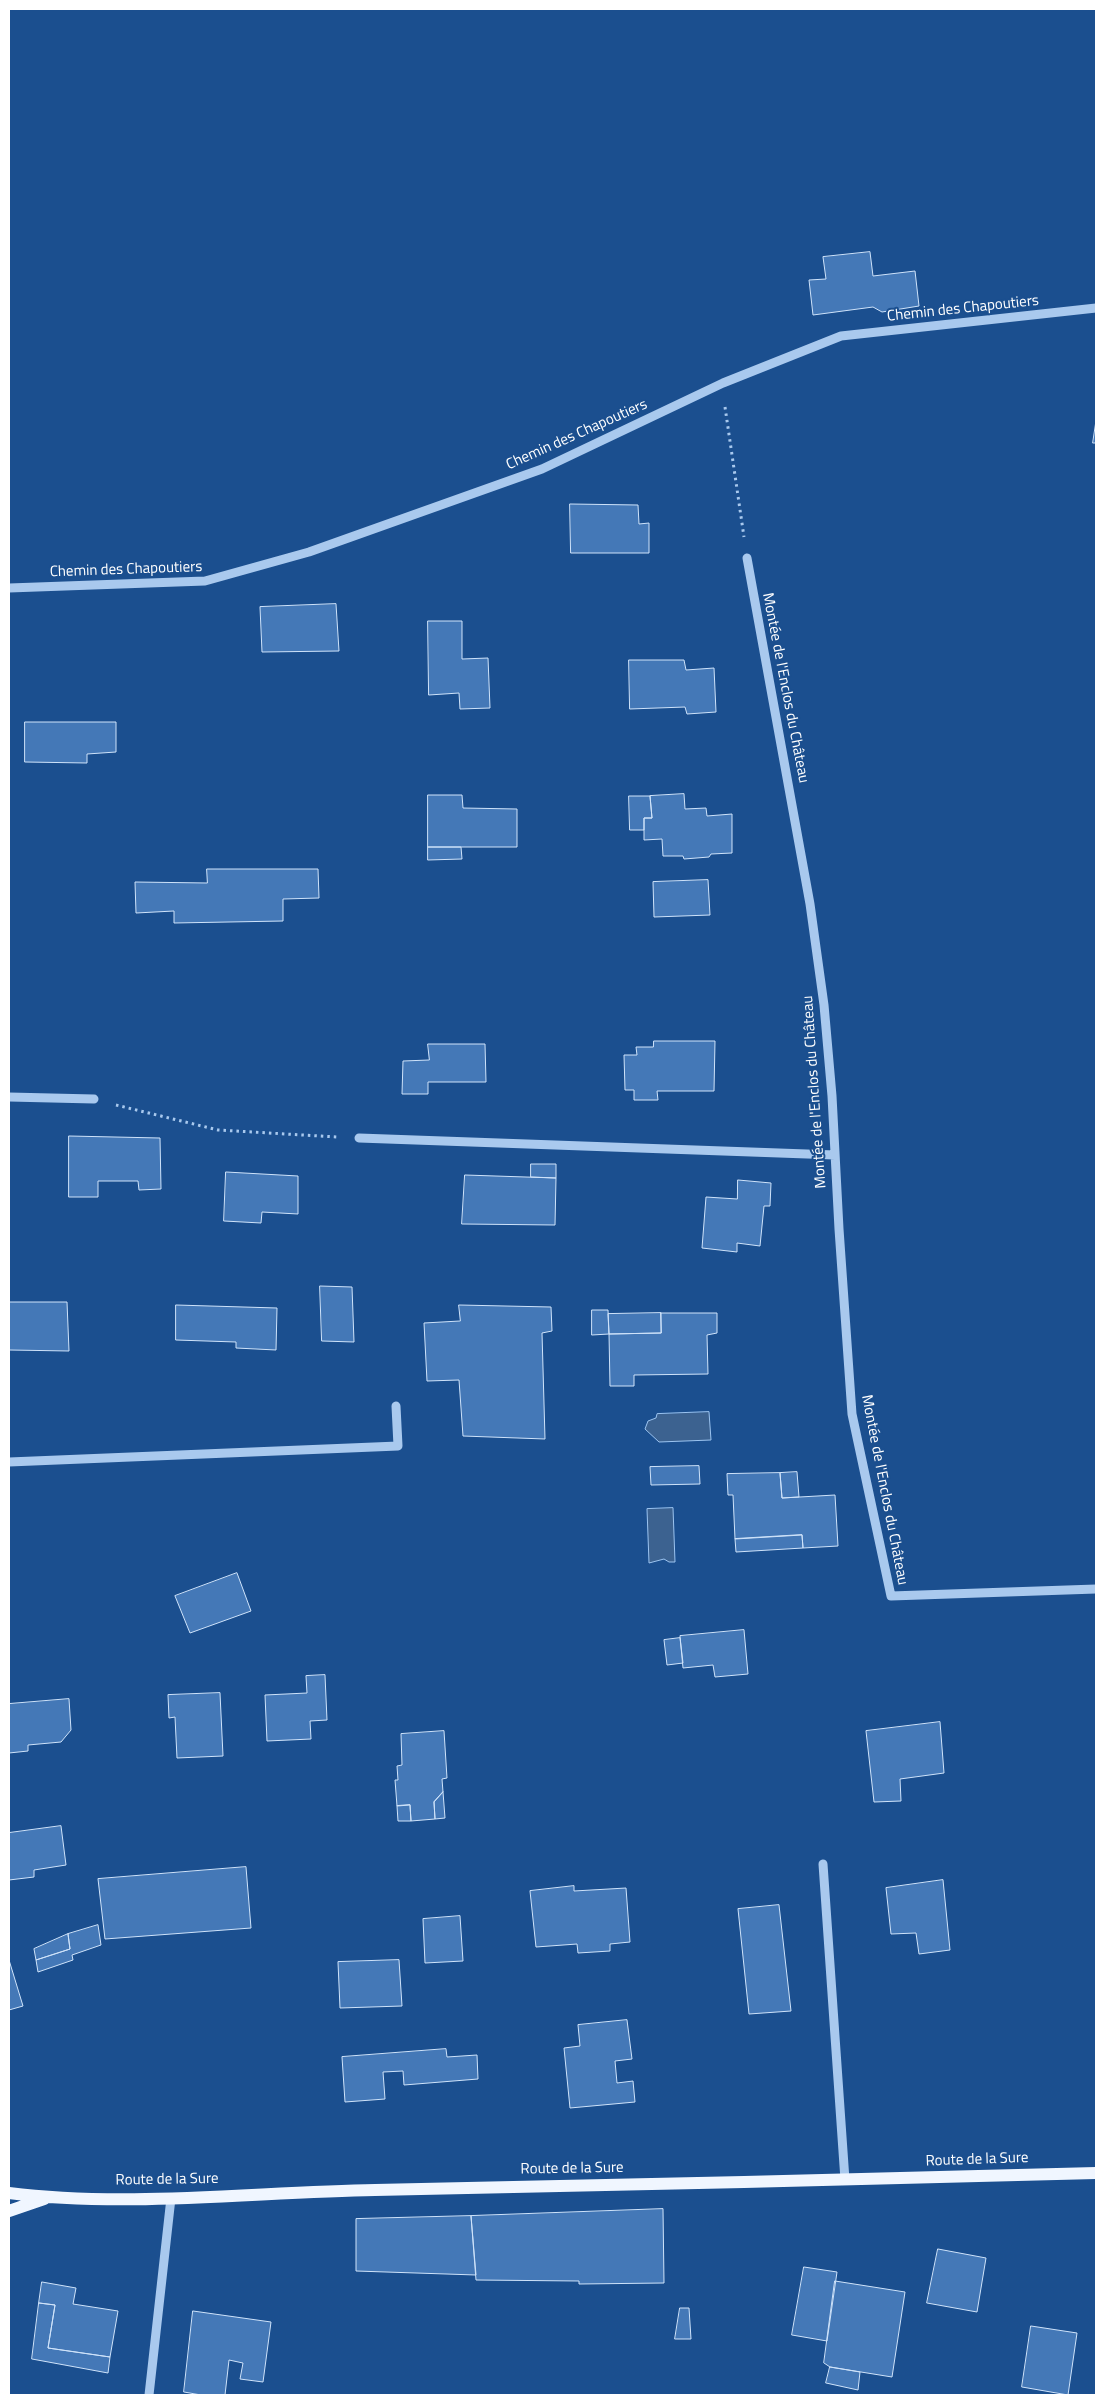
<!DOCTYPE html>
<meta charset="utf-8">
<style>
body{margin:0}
#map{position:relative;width:1105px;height:2404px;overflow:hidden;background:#1b4f8f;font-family:"Titillium Web",sans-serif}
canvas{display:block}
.frame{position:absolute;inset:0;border:10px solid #fff;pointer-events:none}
</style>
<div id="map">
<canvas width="1105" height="2404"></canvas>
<div class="frame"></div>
</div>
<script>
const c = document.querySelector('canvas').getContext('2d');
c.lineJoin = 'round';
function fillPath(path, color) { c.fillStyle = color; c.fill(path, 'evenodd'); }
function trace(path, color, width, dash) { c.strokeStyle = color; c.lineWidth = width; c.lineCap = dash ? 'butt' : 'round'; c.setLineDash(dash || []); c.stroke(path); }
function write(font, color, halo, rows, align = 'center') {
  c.font = font + ' "Titillium Web",sans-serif'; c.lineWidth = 4; c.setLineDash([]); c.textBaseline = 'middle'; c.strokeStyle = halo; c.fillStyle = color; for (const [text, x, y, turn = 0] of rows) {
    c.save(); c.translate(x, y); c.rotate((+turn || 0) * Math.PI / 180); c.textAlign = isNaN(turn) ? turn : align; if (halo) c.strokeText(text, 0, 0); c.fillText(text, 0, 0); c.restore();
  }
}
const water = new Path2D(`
 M709,1412L711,1440L659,1442L645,1429L648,1421L656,1418L657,1414Z
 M673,1508L675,1562H669L664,1559L649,1563L647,1509Z`);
fillPath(water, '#3c6290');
trace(water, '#9cc4f0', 1);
const building = new Path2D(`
 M870,252L873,276L915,271L919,306L882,312L873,307L813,315L809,280L826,279L823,257Z
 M1096,421V443H1093Z
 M570,504L638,505L639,524L649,523V553H571Z
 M336,604L339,651L262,652L260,607Z
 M428,621H462V659L488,658L490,708L460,709L459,693L429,695Z
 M629,660H684L686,670L714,668L716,712L687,714L685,707L630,709Z
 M25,722H116V752L87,754V763L25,762Z
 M684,794L685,809L706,808L707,816L732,814V853L711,854L709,857L684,859L683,856H663L662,839L644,840V818H652L650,796Z
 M428,795H462L463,808L517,809V847H428Z
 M629,796H650L652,818H644V830H630Z
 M428,847H461L462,859L428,860Z
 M207,869H318L319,898L283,899V921L174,923V911L136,913L135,882L207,883Z
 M708,880L710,915L654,917L653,882Z
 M654,1041H715L714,1091H657L658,1100H634V1090H625L624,1055H637L636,1047H653Z
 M428,1044H485L486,1082H428V1094H402L403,1061L429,1060Z
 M69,1136L160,1138L161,1189L139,1190L138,1181H98V1197H69Z
 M531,1164H556V1178L531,1177Z
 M226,1172L298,1176V1214L262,1212L261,1223L224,1221Z
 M465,1175L556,1178L555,1225L462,1224Z
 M738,1180L771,1183L770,1206H764L760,1246L737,1243V1252L702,1248L706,1197L737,1199Z
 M320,1286L352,1287L354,1342L322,1341Z
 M9,1302H67L69,1351L9,1350Z
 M176,1305L277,1308L276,1350L236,1348V1342L176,1340Z
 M459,1305L551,1307L552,1331L542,1333L545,1439L463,1436L459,1380L427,1381L424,1323L460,1321Z
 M592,1310H608L609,1334L592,1335Z
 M661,1313H717V1333L707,1335L708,1374L634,1375V1386H610L609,1334L661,1333Z
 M661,1313V1333L609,1334L608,1314Z
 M699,1466L700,1484L651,1485L650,1467Z
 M797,1472L799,1497L782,1498L780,1473Z
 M780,1473L782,1498L835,1495L838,1546L803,1548L802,1535L735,1539L733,1495H728L727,1474Z
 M802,1535L803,1548L736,1552L735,1539Z
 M237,1573L251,1611L190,1633L175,1596Z
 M744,1630L748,1674L715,1677L713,1665L683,1668L680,1636Z
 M680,1638L683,1663L667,1665L664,1640Z
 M325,1675L327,1720L310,1721L311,1739L267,1741L265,1695L307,1693L306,1676Z
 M220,1693L223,1756L177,1758L175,1717L169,1718L168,1695Z
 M69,1699L71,1730L61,1742L28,1745V1751L9,1753V1704Z
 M940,1722L944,1773L900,1779L901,1801L874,1802L866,1731Z
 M444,1731L447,1778L442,1779L443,1792L434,1802L435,1819L411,1821L410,1805L397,1806L395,1780H398L397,1766L402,1765L401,1734Z
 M443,1792L445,1818L435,1819L434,1802Z
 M410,1805L411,1821H398L397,1806Z
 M61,1826L66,1865L34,1870V1877L9,1880V1833Z
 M246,1867L251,1928L105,1939L98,1879Z
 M943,1880L950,1950L919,1954L916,1933L891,1934L886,1888Z
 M574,1886V1891L626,1888L630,1942L610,1944V1951L578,1953L577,1944L536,1947L530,1891Z
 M779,1905L791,2011L749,2014L738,1909Z
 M460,1916L463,1961L425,1963L423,1919Z
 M98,1925L101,1945L72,1955L73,1960L38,1972L36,1960L70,1949L68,1934Z
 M68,1934L70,1949L36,1960L34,1949Z
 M9,1960L23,2006L9,2010Z
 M399,1960L402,2006L340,2008L338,1962Z
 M627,2020L632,2059L615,2061L617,2083L633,2081L635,2102L570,2108L564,2048L580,2046L578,2025Z
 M446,2049L447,2057L477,2055L478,2079L404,2085L403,2071L383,2072L385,2099L345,2102L342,2057Z
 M663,2209L664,2283L579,2284V2281L476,2280L471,2216Z
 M471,2216L476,2275L356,2271V2219Z
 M938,2249L986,2258L977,2312L927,2303Z
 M804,2267L837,2272L827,2341L792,2335Z
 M835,2281L905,2292L892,2377L830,2367L824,2363Z
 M42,2282L76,2288L73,2304L118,2311L110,2357L48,2348L55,2305L39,2303Z
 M39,2303L55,2305L48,2348L110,2357L108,2373L32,2359Z
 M680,2308H689L691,2339H675Z
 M193,2311L271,2322L263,2382L240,2379L243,2363L229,2360L225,2395H201L184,2392Z
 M1031,2326L1077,2333L1068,2395L1022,2387Z
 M830,2367L860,2372L858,2390L826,2383Z`);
fillPath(building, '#4478b7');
trace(building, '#cfe3fa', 1);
trace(new Path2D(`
 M725,407L744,537
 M116,1105L218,1130L337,1137`), '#a9c9ee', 3, [2.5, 4]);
trace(new Path2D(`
 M747,558L810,904L824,1005L832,1096L839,1229L852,1414L891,1596L1096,1589
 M9,588L205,581L309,552L542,469L723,383L841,336L1096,308
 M9,1097L94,1099
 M359,1138L835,1155
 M9,1462L398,1446L396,1406
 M823,1864L845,2180
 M149,2395L171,2198`), '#a9c9ee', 9);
trace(new Path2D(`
 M9,2193C127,2208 255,2192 375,2190C615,2185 856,2180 1096,2173
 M9,2211L44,2199`), '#f0f6ff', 12);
write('15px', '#fff', '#1b4f8f', [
 ["Chemin des Chapoutiers",963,309,-6],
 ["Chemin des Chapoutiers",577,435,-24],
 ["Chemin des Chapoutiers",126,570,-2],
 ["Montée de l'Enclos du Château",785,688,79],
 ["Montée de l'Enclos du Château",815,1092,-94],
 ["Montée de l'Enclos du Château",884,1490,79],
 ["Route de la Sure",977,2160,-2],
 ["Route de la Sure",572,2169,-1],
 ["Route de la Sure",167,2180,-1]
]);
</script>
